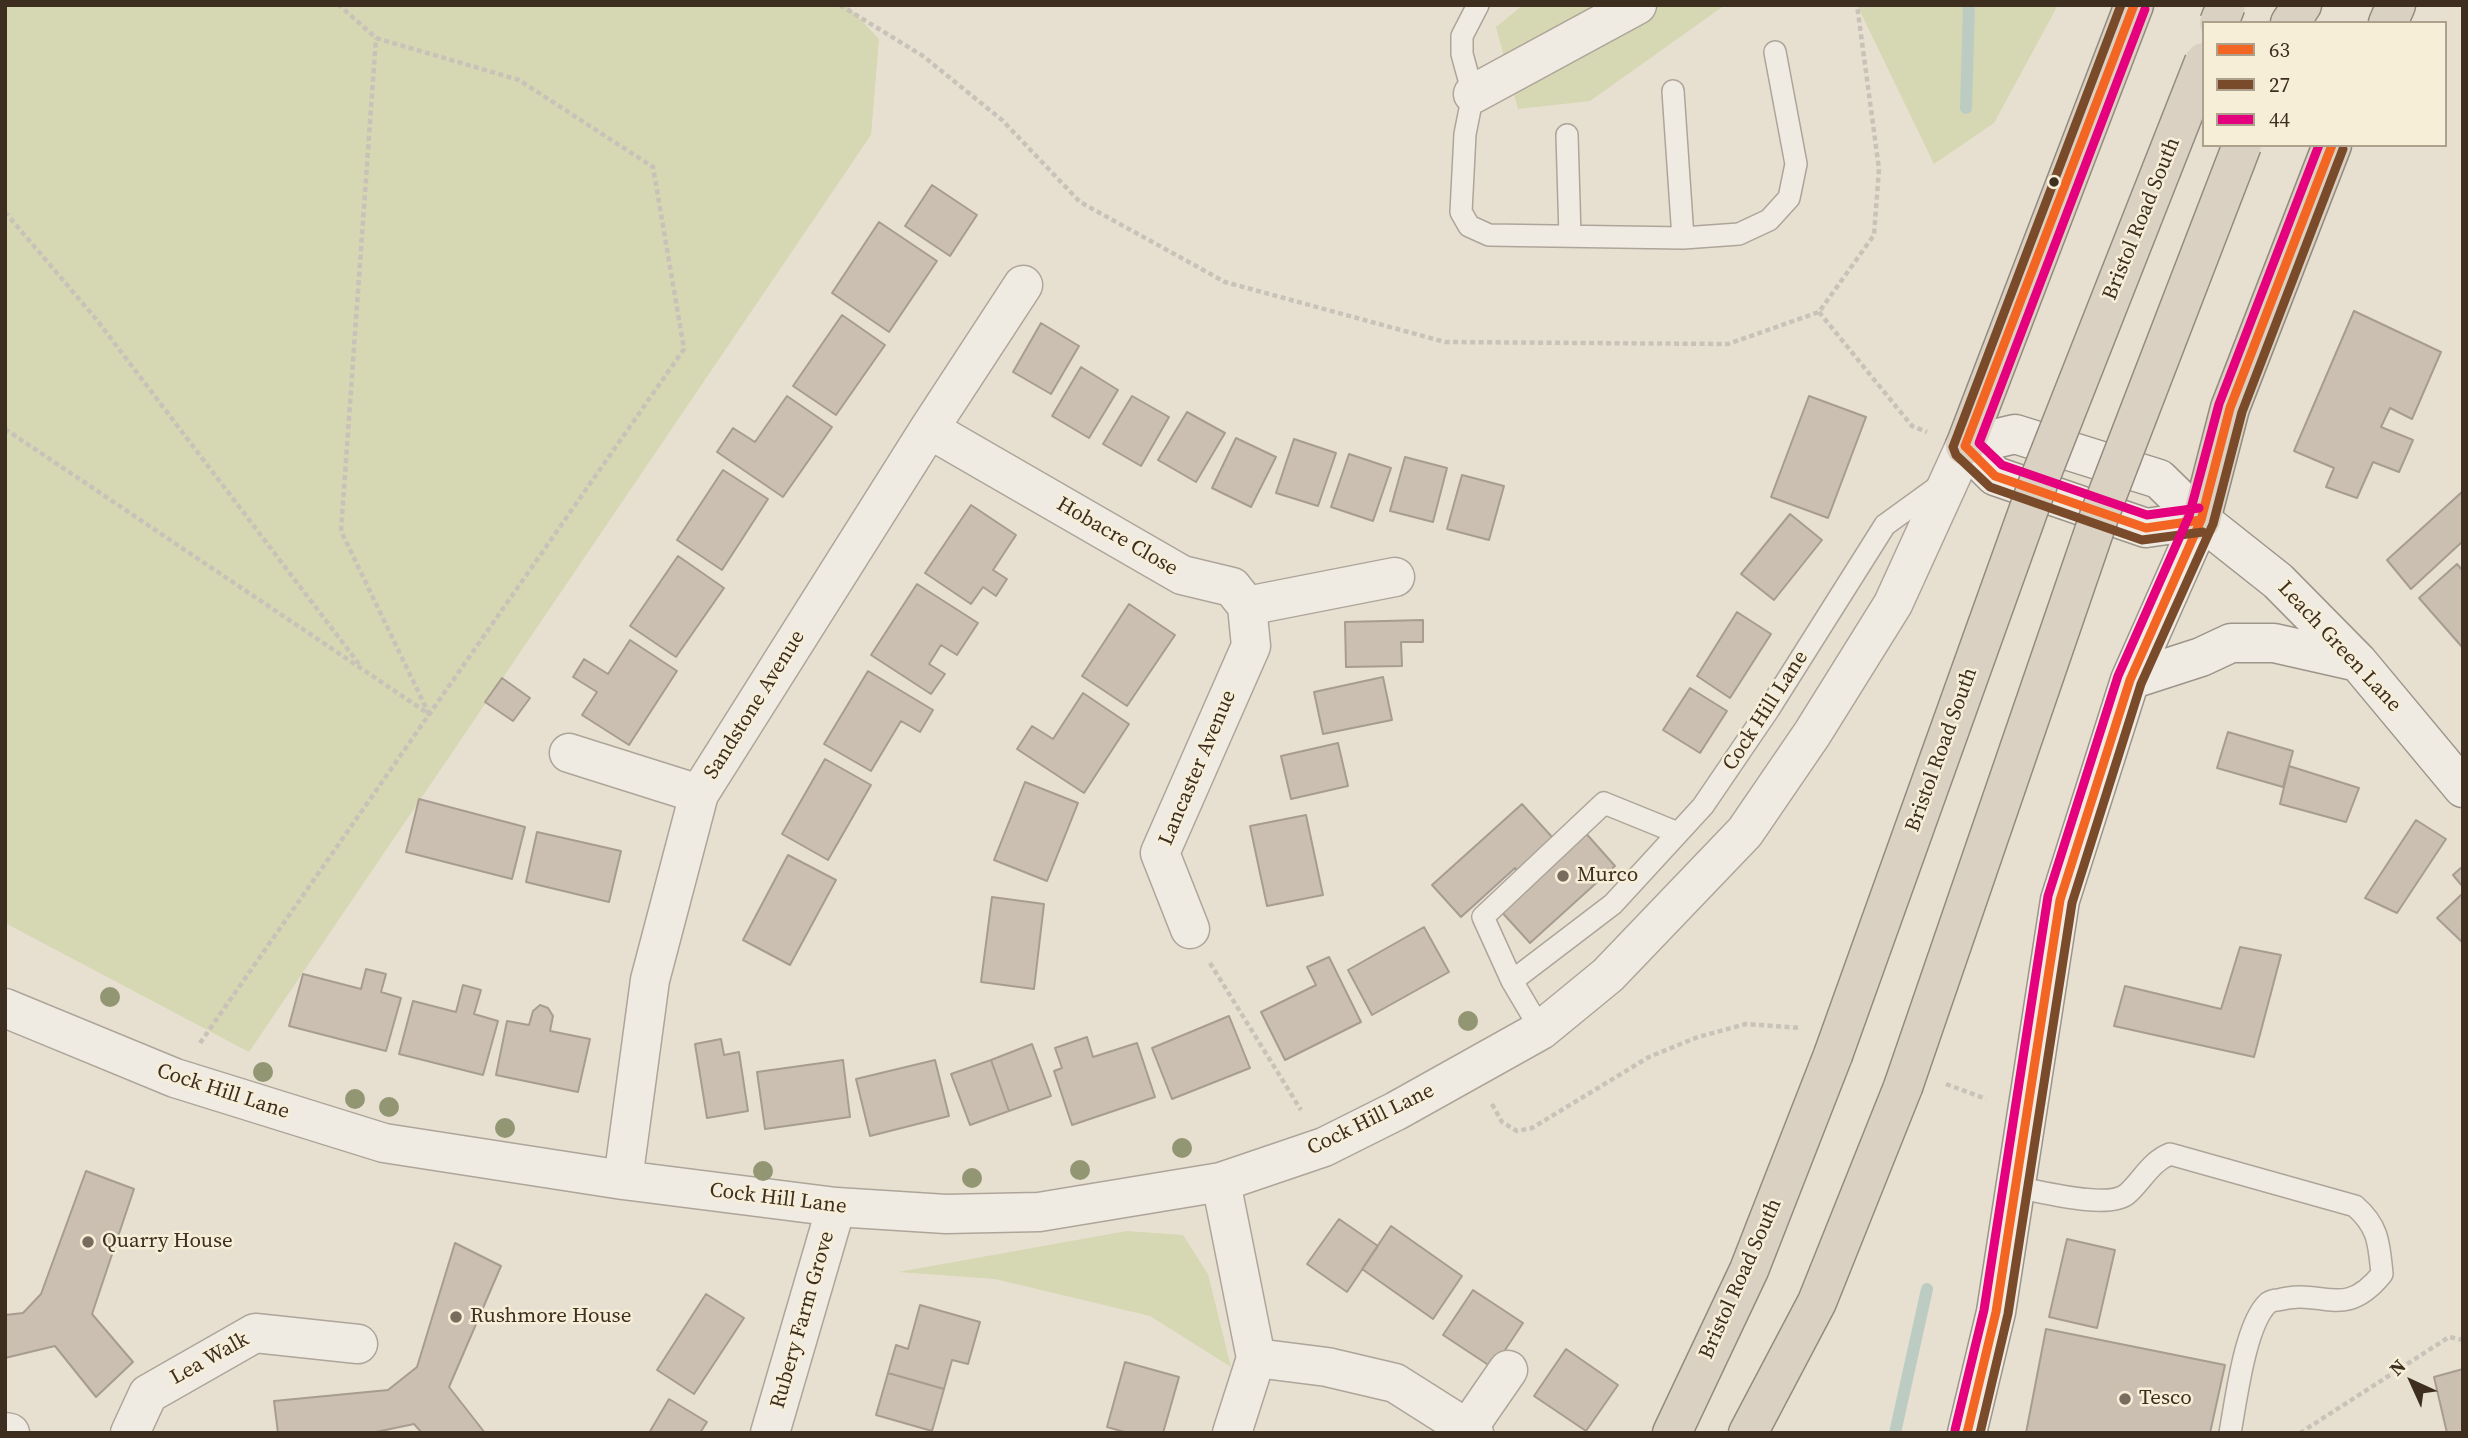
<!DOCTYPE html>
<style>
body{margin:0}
#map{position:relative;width:2468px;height:1438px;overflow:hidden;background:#e7e0d1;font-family:"Source Serif 4",serif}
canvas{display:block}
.frame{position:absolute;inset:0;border:7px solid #3d2e20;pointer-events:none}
.legend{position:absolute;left:2202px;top:21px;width:245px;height:126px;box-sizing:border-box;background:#f7eed8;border:2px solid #ada18e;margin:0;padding:9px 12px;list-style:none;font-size:21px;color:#3d2e20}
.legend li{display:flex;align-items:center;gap:14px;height:35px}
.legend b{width:35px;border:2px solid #ada18e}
.north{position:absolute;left:2377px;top:1347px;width:70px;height:70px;-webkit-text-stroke:5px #f7eed8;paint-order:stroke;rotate:315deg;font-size:19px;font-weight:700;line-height:28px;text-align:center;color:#3d2e20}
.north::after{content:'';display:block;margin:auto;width:24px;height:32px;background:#3d2e20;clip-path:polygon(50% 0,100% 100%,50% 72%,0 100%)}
</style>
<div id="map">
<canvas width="2468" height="1438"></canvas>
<div class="frame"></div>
<ul class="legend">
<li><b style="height:9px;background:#f26522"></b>63</li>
<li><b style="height:9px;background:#7a4b2a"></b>27</li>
<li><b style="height:9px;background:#e5007d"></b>44</li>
</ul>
<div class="north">N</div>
</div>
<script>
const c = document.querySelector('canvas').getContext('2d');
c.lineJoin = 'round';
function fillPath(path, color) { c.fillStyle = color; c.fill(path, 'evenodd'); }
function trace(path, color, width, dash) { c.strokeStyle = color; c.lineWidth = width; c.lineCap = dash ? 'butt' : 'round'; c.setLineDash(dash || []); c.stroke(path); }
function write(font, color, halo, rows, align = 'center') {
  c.font = font + ' "Source Serif 4",serif'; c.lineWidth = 5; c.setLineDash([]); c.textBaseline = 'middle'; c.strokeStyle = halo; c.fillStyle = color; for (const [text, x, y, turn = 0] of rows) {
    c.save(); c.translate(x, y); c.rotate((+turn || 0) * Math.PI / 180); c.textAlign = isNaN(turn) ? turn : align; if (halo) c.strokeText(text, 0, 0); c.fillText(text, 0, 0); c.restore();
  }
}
fillPath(new Path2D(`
 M5,5H847L879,39L871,135L249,1052L5,923Z
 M1523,5H1725L1590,101L1518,109L1496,27Z
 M1857,5H2058L1994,123L1934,164Z
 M1127,1231L1183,1235L1208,1274L1231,1367L1150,1316L995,1279L898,1272Z`), '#d6d7b3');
trace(new Path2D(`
 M1966,108L1969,5
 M1895,1433L1927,1289`), '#bcccc2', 12);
const building = new Path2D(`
 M932,185L977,215L950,256L905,226Z
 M879,222L937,261L889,332L832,293Z
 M2354,311L2441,352L2412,419L2390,408L2381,427L2413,440L2399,472L2373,462L2357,498L2326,487L2334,468L2294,451Z
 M842,315L885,345L836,415L793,386Z
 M1041,323L1079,346L1051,394L1013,372Z
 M1081,367L1118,390L1089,438L1052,416Z
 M787,396L832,427L783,497L717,452L733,428L755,442Z
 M1132,396L1169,417L1141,466L1103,444Z
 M1809,396L1866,417L1828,518L1771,497Z
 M1187,412L1225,433L1196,482L1158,460Z
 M1236,438L1276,457L1251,507L1212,488Z
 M1294,439L1336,453L1318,506L1276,493Z
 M1349,454L1391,468L1373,521L1331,507Z
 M1405,457L1447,468L1433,522L1390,511Z
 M723,470L768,499L722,570L677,540Z
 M1462,475L1504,486L1489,540L1447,529Z
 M2463,491V541L2411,589L2387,560Z
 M971,505L1016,535L993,570L1007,579L996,596L983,587L971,604L925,573Z
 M1790,514L1822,540L1774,600L1741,574Z
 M678,556L724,588L676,657L630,626Z
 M2457,564L2463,571V648L2419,598Z
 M917,584L978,623L957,655L941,645L929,664L945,674L931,694L871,655Z
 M1129,604L1175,635L1127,706L1082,676Z
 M1737,612L1771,634L1730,698L1697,676Z
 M1423,620V642H1401L1402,666L1346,667L1345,622Z
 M630,640L677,671L629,745L582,715L597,692L573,677L584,659L608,674Z
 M868,671L933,710L920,732L901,721L871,771L824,744Z
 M1383,677L1392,720L1323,734L1314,692Z
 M502,678L530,698L513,721L485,702Z
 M1690,688L1727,711L1700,753L1663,730Z
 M1083,693L1129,724L1084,793L1017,749L1032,726L1053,739Z
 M2228,732L2293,751L2283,787L2217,768Z
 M1338,743L1348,786L1291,799L1281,756Z
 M825,759L871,785L828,860L782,834Z
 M2289,766L2359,788L2346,822L2280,804Z
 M1025,782L1078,803L1047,881L994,860Z
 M419,799L525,827L512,879L406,852Z
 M1522,804L1562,848L1583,830L1615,866L1530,943L1498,908L1528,883L1515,868L1461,917L1432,885Z
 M1306,815L1323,895L1267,906L1250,826Z
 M2416,820L2446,839L2397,913L2365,898Z
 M537,832L621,851L609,902L526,882Z
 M788,855L836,880L790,965L743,940Z
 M2463,866V887L2453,875Z
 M2463,893V943L2437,918Z
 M992,897L1044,904L1034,989L981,982Z
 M1424,927L1449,972L1372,1015L1348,970Z
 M2240,947L2281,955L2254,1057L2114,1026L2125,986L2221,1009Z
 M1329,957L1361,1022L1285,1060L1261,1012L1316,985L1307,967Z
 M366,969L386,974L381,992L401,998L386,1051L289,1026L303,974L361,989Z
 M463,985L481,990L474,1014L498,1021L483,1075L399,1054L413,1001L456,1012Z
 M540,1005L548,1008L553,1016L550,1031L590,1039L578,1092L496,1075L507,1021L529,1025L533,1011Z
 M1229,1016L1250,1068L1172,1099L1152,1048Z
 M1087,1037L1093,1057L1137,1043L1155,1097L1072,1125L1054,1071L1062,1068L1055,1048Z
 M721,1039L724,1055L739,1052L748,1111L707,1118L695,1044Z
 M1032,1044L1051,1096L1009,1111L991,1060Z
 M843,1060L850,1117L765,1129L757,1072Z
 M935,1060L949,1116L870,1136L856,1079Z
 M991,1060L1009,1111L970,1125L951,1074Z
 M86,1171L134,1189L92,1314L133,1362L96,1397L55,1346L5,1358V1315L23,1313L41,1294Z
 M1339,1219L1378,1246L1347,1292L1307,1264Z
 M1391,1226L1462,1276L1433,1319L1362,1269Z
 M2067,1239L2115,1250L2097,1328L2049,1317Z
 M455,1243L501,1266L449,1387L485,1433H422L414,1424L371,1433H278L274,1401L388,1390L417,1367Z
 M1473,1290L1523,1323L1493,1368L1443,1335Z
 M706,1294L744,1318L694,1394L657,1370Z
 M920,1305L980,1322L968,1364L952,1360L944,1389L888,1373L896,1345L908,1349Z
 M2046,1329L2225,1365L2210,1433H2026Z
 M1566,1349L1618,1385L1586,1431L1534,1396Z
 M1125,1362L1179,1377L1163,1433H1128L1107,1427Z
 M2463,1369V1433H2447L2434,1377Z
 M888,1373L944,1389L932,1431L876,1415Z
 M669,1399L707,1422L700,1433H649Z`);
fillPath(building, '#cbbfb2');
trace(building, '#a89c90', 2);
const lane = new Path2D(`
 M1478,5L1462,36V54L1473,94L1465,134L1461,212L1469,226L1489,235L1683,238L1739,234L1769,220L1789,198L1796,164L1775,52
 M1673,91L1683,238
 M1567,135L1570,236
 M1512,981L1483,917L1604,803L1678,833
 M1541,1030L1512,981L1613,904L1703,806L1769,709L1885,525L1943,483
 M2015,1187C2040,1191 2108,1210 2127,1194C2142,1181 2150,1162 2170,1154L2355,1206C2379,1227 2379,1244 2382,1274C2343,1322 2322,1287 2278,1300C2275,1300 2271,1301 2268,1303C2245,1324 2236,1401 2230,1433`);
const street = new Path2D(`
 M1473,94L1637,5
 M929,429L1182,575L1232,587L1247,606L1395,577
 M569,753L699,794
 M1190,929L1160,853L1251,646L1247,606
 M5,1008L175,1078L384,1143L623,1180L836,1207L946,1214L1039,1212L1221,1182L1324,1147L1396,1111L1541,1030L1608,975L1745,832L1812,734L1893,604L1965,446
 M623,1180L650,980L699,794L929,429L1023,285
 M1221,1182L1256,1358L1232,1433
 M1256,1358L1327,1367L1395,1383L1474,1433
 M1468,1428L1508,1370
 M5,1432L10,1433
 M130,1433L148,1394L255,1333L358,1344
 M770,1433L836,1207`);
const secondary = new Path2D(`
 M1965,446L2015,434L2159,479L2201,520L2278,581L2358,662L2463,788
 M1965,446L1995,476L2146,528L2201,520
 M2130,680L2201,657L2231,643H2274L2358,662
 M1967,1433L1996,1312L2060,900L2130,680L2201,520`);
const highway = new Path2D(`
 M2290,23L2302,5
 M2388,23L2396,5
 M1965,446L2134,5
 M2201,520L2230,408L2332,145
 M1672,1433L1749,1270L1833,1055
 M1748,1433L1817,1302L1903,1087`);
trace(lane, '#ada599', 24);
trace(street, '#ada599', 41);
trace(secondary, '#9c958a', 41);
trace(highway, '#928b80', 41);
trace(new Path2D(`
 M840,5L923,56L1002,120L1080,202L1225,282L1445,342L1728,344L1819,312L1874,235L1879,169L1857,5
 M5,212L96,319L359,664
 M1819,312L1912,426L1927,432
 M5,429L429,714L341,531L376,38
 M1210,963L1301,1110
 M200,1043L684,349L653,167L519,80L376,38L339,5
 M1946,1084L1986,1099
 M1492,1104L1502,1122L1517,1131L1532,1128L1649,1057L1698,1037L1746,1024L1800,1028
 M2300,1433L2449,1337L2463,1340`), '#c8c2b9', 4.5, [5, 3.5]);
trace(lane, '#efebe3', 21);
trace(street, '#efebe3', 38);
trace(secondary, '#efebe3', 38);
trace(highway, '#dad1c2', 38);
const highwayBridge = new Path2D(`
 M2219,23L2226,5
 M1833,1055L2040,478L2204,62
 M1903,1087L2101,511L2242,145`);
trace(highwayBridge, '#928b80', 41, []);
trace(highwayBridge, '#dad1c2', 38);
trace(new Path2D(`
 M1965,446L2134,5
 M1965,446L1995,476L2146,528L2201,520
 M1967,1433L1996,1312L2060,900L2130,680L2201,520L2230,408L2332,145`), '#f26522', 9);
trace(new Path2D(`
 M2121,5L1953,447L1956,455L1990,487L2142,540L2203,532
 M1980,1433L2008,1314L2072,903L2141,684L2213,524L2242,412L2343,149`), '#7a4b2a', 9);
trace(new Path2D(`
 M2145,9L1979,443L2002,465L2147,515L2199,508
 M1955,1430L1984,1310L2048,896L2118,676L2189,516L2219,404L2319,145`), '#e5007d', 9);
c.fillStyle = '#929673';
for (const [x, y] of [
 [110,997],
 [1468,1021],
 [263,1072],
 [355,1099],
 [389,1107],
 [505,1128],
 [1182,1148],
 [1080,1170],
 [763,1171],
 [972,1178]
]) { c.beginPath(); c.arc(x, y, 10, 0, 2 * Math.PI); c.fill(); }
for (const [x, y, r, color] of [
 [2054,182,6,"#3d2e20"],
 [1563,876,7,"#786c5e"],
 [88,1242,7,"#786c5e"],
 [456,1317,7,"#786c5e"],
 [2125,1399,7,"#786c5e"]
]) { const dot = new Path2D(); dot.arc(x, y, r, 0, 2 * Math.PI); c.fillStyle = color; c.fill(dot); trace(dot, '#f7eed8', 2.5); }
write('21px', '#3d2e20', '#f7eed8', [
 ["Bristol Road South",2142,219,-68],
 ["Hobacre Close",1117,537,30],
 ["Leach Green Lane",2339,647,47],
 ["Sandstone Avenue",755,705,-58],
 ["Cock Hill Lane",1766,711,-57],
 ["Bristol Road South",1942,750,-70],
 ["Lancaster Avenue",1198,768,-67],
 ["Cock Hill Lane",223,1092,18],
 ["Cock Hill Lane",1371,1120,-26],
 ["Cock Hill Lane",778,1199,7],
 ["Bristol Road South",1741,1279,-66],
 ["Rubery Farm Grove",803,1320,-74],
 ["Lea Walk",210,1359,-29]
]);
write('21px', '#3d2e20', '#f7eed8', [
 ["Murco",1577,876],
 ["Quarry House",102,1242],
 ["Rushmore House",470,1317],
 ["Tesco",2139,1399]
], 'left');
</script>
